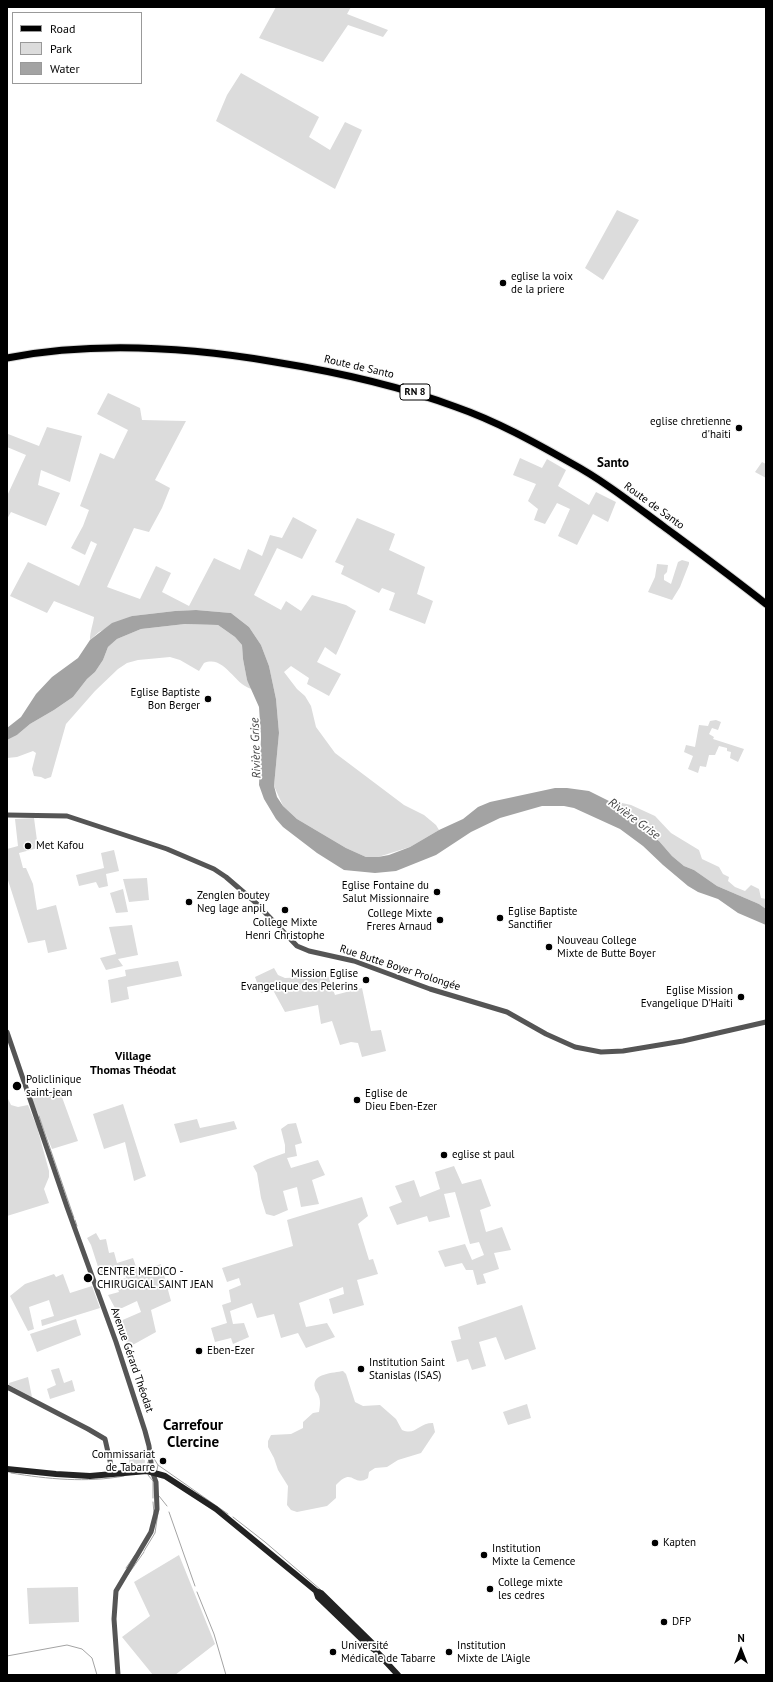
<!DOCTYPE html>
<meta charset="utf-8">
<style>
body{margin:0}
#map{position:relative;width:773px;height:1682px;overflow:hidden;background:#fff;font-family:"PT Sans",sans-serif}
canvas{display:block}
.frame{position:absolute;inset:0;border:8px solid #000;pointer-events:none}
.legend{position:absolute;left:12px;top:12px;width:130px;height:72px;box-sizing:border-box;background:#fff;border:1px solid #999;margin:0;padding:5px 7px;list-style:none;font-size:12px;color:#000}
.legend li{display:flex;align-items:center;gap:8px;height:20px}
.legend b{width:20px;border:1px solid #999}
.north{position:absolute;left:721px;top:1630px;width:40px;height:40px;-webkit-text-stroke:3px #fff;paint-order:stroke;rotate:0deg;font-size:11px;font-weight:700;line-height:16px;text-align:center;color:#000}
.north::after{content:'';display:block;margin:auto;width:14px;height:18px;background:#000;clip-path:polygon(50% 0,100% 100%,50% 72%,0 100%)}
</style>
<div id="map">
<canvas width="773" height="1682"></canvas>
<div class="frame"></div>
<ul class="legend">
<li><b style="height:5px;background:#000"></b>Road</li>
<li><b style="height:11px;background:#dcdcdc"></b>Park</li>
<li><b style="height:11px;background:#a3a3a3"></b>Water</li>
</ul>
<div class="north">N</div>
</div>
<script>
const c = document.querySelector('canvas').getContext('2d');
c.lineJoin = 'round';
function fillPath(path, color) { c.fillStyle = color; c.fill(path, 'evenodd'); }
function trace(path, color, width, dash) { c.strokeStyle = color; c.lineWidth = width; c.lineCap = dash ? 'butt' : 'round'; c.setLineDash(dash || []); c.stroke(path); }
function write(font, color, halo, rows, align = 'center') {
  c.font = font + ' "PT Sans",sans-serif'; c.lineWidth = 3.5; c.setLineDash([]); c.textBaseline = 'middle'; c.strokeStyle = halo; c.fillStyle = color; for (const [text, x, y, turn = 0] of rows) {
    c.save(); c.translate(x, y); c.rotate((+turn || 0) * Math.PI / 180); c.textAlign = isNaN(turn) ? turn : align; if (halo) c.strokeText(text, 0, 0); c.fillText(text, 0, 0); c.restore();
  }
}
fillPath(new Path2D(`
 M276,7H351L347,14L388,30L383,37L348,25L323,62L259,38Z
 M241,73L319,117L309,137L330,150L345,122L362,130L335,189L216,121L227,95Z
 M617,210L639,220L603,280L585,268Z
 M108,393L140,408L142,420L186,421L155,480L170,488L162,508L149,532L134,528L107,587L140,599L156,566L171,573L162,592L189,606L214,558L240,570L248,549L262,556L270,535L282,538L293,517L317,530L302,559L277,548L254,595L281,610L286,601L301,611L312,595L346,605L356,611L336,655L325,647L317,662L341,674L329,696L307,684L309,678L291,666L284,672L297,689L305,696L311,706L316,727L335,753L404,805L424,815L436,825L439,830L410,847L378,857H366L346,848L297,819L283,806L274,786L279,733L276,699L269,666L261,645L249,627L231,613L196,610L175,611L132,616L99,632L90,640C90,631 93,625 94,617L54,601L47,613L10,596L28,562L79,586L97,544L91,541L85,555L71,548L83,526L89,510L80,506L100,453L114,459L128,430L97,414Z
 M47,427L82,436L70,482L41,470L38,485L60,493L46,526L11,512L7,519V496L26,455L7,447L8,434L39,446Z
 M520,458L542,468L547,459L566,470L558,486L589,505L596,492L616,502L608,522L593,514L577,545L558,536L570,509L557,503L545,524L534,520L538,509L528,501L536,484L513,475Z
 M762,462L766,464V478L755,472Z
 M357,518L395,534L389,550L425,567L417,594L433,601L425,624L389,610L395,593L382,588L379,593L341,574L344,566L335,562Z
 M682,560L689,562V564L680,587L672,600L648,592L655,577L657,564L668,565L667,572L664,575V580L671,584L678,562Z
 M185,624L218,625L235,637L242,645L243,659L247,680L253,689C235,687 225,654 204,663L199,671L180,660L170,657L138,660L127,663L118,669L95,691L66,724L51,777L45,779L41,777L34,776L32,769L36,753L33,751L17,757L7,758V740L17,735L30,724L54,710L73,697L87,679L95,672L103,660L108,647L117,639L141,629Z
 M716,720L721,722L718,730L712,728L709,734L714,737L713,739L744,749L738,762L730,758L731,752L727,751V748L719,746L715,755H709L706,767L700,766L698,773L688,769L693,756L684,752L686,745L695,747L699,725L708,726L710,721Z
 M622,803L631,805L655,816L671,833L699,850L702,859L719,867L723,874L729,877L728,881L735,887L745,891L751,885L759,889L761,898L766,899V909L759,904L717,886L694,870L684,866L672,856L659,841L637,823L629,814L619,806Z
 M34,818L38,848L19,853L23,868H26L33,884L37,910L56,905L67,949L48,953L45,940L28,943L7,877V849L18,846L15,819Z
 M114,850L119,871L106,874L108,886L99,888L96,882L79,886L76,875L104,868L101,853Z
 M147,878L149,900L129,902L123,879Z
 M123,889L128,912L116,913L110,893Z
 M132,925L138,955L118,959L123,966L106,970L100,958L116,954L109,927Z
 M178,961L182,976L127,987L129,999L111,1003L108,980L126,976L125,970Z
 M274,968L278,975L285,978L328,976L335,995L362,988L371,1031L381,1030L386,1051L362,1057L358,1043L351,1042L340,1045L332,1021L321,1024L318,1005L285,1012L273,990L261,993L255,977Z
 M59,1089L78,1141L52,1149L32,1099Z
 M7,1097L11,1105L18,1107L28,1105L37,1127L49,1171V1177L44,1189L49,1203L7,1216Z
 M123,1104L146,1176L134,1181L125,1142L104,1149L93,1114Z
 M197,1119L200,1128L234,1121L237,1129L180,1143L174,1124Z
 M296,1123L302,1143L295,1145L297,1156L287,1158L291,1168L318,1160L325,1175L312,1180L319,1204L301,1207L297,1187L283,1191L288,1210L274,1216L266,1214L261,1198L257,1173L253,1166L268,1159L285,1153V1145L281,1129L288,1124Z
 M454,1166L462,1184L481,1179L491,1206L480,1210L486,1232L502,1227L511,1250L494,1253L499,1269L483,1274L486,1283L477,1285L473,1270H466L462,1263L445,1267L438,1251L465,1244L472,1260L484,1255L479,1242L470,1244L455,1192L444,1194L450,1217L429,1222L427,1216L397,1225L389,1207L402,1202L395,1186L414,1180L420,1197L440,1189L435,1172Z
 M362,1197L368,1216L358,1224L369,1260L373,1259L378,1274L357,1280L364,1305L333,1314L329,1299L344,1294L343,1287L299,1303L306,1327L327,1323L335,1337L306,1348L298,1333L281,1338L274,1314L257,1318L252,1303L230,1311L233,1324L244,1323L249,1337L233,1344L231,1338L215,1342L211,1328L227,1323L222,1305L231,1302L229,1290L241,1285L239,1278L227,1282L222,1268L293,1246L287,1220Z
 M96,1233L100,1240L106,1239L109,1253L114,1252L117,1263L133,1258L138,1272L161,1264L171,1301L151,1310L156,1332L129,1347L118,1322L141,1312L137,1301L122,1308H115L108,1295L119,1292L115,1281L126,1278L124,1270L109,1275L101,1276L91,1245L87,1238Z
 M54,1274L56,1277L63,1274L70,1293L92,1286L100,1308L42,1326L41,1320L54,1316L49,1300L29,1307L34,1329L28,1331L10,1296L25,1284Z
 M522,1305L536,1349L505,1360L496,1337L479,1342L486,1366L472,1370L468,1359L457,1362L451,1341L461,1339L458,1327Z
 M76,1319L81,1335L37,1352L30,1334Z
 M59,1368L64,1383L72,1380L75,1391L50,1399L47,1389L56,1385L51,1370Z
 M343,1371L346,1374L355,1402L363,1406L380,1405L396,1419L402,1430C416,1436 418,1423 433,1423L435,1432L421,1453L398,1460L387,1467L375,1468L369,1472L368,1478C353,1488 353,1466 336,1485V1498L327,1506L297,1512L291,1510L287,1505L288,1486L278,1470L274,1458L268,1447V1441L271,1435L291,1434L303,1428V1422L313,1413L319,1412C320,1406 321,1400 318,1394C317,1392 315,1390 315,1388C311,1373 334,1373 343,1371Z
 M28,1377L32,1397L9,1385V1383Z
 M527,1404L531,1418L508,1425L503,1412Z
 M129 1461a8 8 0 1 1 16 0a8 8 0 1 1-16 0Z
 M179,1555L215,1644L175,1675H153L122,1637L150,1616L134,1582Z
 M78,1587L79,1622L29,1624L27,1588Z`), '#dcdcdc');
fillPath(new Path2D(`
 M196,610L231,613L249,627L261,645L269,666L276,699L279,733L274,786L277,797L283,806L297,819L346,848L366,857H378L389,855L410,847L439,830L463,819L478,807L490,802L555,788H567L589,791L619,806L629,814L637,823L659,841L672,856L684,866L694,870L717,886L759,904L766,909V925L738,913L718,899L698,892L688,886L663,865L643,846L620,829L574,808L564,806H542L500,818L471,832L436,855L396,871L375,873L344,870L317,853L283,827L276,819L264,799L259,785L261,737L259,707L247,680L243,659L242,645L235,637L218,625L185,624L141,629L117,639L108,647L103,660L95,672L87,679L73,697L54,710L30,724L17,735L7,740V728L21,717L36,694L52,677L78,658L90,640L112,623L132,616L175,611Z`), '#a3a3a3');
trace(new Path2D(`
 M39,1116L74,1218
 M75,1220L77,1226
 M153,1457L158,1465L157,1470
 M158,1465L228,1514
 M147,1467L148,1462
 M11,1473C47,1479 87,1483 124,1476
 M148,1475L153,1481V1498
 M159,1496L167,1506
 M153,1502L154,1513
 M169,1512L195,1586
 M233,1517L265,1542L321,1590
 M144,1551L155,1533L158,1513
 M126,1568L135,1555
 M127,1576L144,1552
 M197,1592L214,1634L226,1675
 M379,1650L385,1656
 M7,1656L67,1645L82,1649L92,1658L97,1675`), '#a3a3a3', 1);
const primary = new Path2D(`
 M7,358C95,341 187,347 275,362C337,372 397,385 456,407C496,421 534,442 571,463C604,481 633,504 663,526C698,552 732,577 766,604`);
trace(primary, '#dbdbdb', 9);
trace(new Path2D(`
 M7,815L67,816L167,849L214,869L226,877L255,902L297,946L309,951L354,961L430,989L507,1012L546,1034L575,1047L601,1052L623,1051L683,1041L766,1022
 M7,1032L67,1207L116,1342L145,1431L149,1446L152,1471L156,1482L157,1509L151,1532L116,1591L114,1619L118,1675
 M7,1387L88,1429L105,1439L113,1474`), '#555', 5);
trace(new Path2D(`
 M7,1469L56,1474L90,1476L147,1471L165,1476L216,1509L316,1591L321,1593L372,1643L375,1650
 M316,1591L318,1597L369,1646L375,1650L398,1675`), '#222', 6);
trace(primary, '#000', 7);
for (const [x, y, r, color] of [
 [503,283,4,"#000"],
 [739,428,4,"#000"],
 [208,699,4,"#000"],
 [28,846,4,"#000"],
 [437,892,4,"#000"],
 [189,902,4,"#000"],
 [285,910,4,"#000"],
 [500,918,4,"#000"],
 [440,920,4,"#000"],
 [549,947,4,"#000"],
 [366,980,4,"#000"],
 [741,997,4,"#000"],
 [17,1086,5,"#000"],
 [357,1100,4,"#000"],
 [444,1155,4,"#000"],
 [88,1278,5,"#000"],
 [199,1351,4,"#000"],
 [361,1369,4,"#000"],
 [163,1461,4,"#000"],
 [655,1543,4,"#000"],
 [484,1555,4,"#000"],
 [490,1589,4,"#000"],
 [664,1622,4,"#000"],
 [333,1652,4,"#000"],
 [449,1652,4,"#000"]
]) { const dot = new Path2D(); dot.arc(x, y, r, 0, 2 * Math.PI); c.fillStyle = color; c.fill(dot); trace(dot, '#fff', 1.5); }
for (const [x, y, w] of [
 [415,392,30]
]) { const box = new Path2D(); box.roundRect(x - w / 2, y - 8, w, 16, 3); c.fillStyle = '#fff'; c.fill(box); trace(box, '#000', 1); }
write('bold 10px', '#000', null, [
 ["RN 8",415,392]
]);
write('11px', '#000', '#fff', [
 ["eglise la voix",511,277],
 ["de la priere",511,290],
 ["eglise chretienne",731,422,"right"],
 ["d'haiti",731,435,"right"],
 ["Eglise Baptiste",200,693,"right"],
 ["Bon Berger",200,706,"right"],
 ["Met Kafou",36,846],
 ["Eglise Fontaine du",429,886,"right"],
 ["Salut Missionnaire",429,899,"right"],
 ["Zenglen boutey",197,896],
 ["Neg lage anpil",197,909],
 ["Eglise Baptiste",508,912],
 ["Sanctifier",508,925],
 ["College Mixte",432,914,"right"],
 ["Freres Arnaud",432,927,"right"],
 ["College Mixte",285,923,"center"],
 ["Henri Christophe",285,936,"center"],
 ["Nouveau College",557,941],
 ["Mixte de Butte Boyer",557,954],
 ["Mission Eglise",358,974,"right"],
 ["Evangelique des Pelerins",358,987,"right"],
 ["Eglise Mission",733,991,"right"],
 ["Evangelique D'Haiti",733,1004,"right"],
 ["Policlinique",26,1080],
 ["saint-jean",26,1093],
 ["Eglise de",365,1094],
 ["Dieu Eben-Ezer",365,1107],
 ["eglise st paul",452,1155],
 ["CENTRE MEDICO -",97,1272],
 ["CHIRUGICAL SAINT JEAN",97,1285],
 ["Eben-Ezer",207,1351],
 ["Institution Saint",369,1363],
 ["Stanislas (ISAS)",369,1376],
 ["Commissariat",155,1455,"right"],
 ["de Tabarre",155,1468,"right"],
 ["Kapten",663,1543],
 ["Institution",492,1549],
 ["Mixte la Cemence",492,1562],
 ["College mixte",498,1583],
 ["les cedres",498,1596],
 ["DFP",672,1622],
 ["Université",341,1646],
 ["Médicale de Tabarre",341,1659],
 ["Institution",457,1646],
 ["Mixte de L'Aigle",457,1659]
], 'left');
write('11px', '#000', '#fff', [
 ["Route de Santo",359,367,13],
 ["Route de Santo",654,506,36],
 ["Rue Butte Boyer Prolongée",400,968,18],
 ["Avenue Gérard Théodat",132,1360,71]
]);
write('italic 12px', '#444', '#fff', [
 ["Rivière Grise",256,748,-92],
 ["Rivière Grise",634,819,36]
]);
write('bold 12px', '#000', '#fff', [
 ["Village",133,1057],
 ["Thomas Théodat",133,1071]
]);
write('bold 13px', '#000', '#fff', [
 ["Santo",613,463]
]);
write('bold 15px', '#000', '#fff', [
 ["Carrefour",193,1426],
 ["Clercine",193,1443]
]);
</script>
